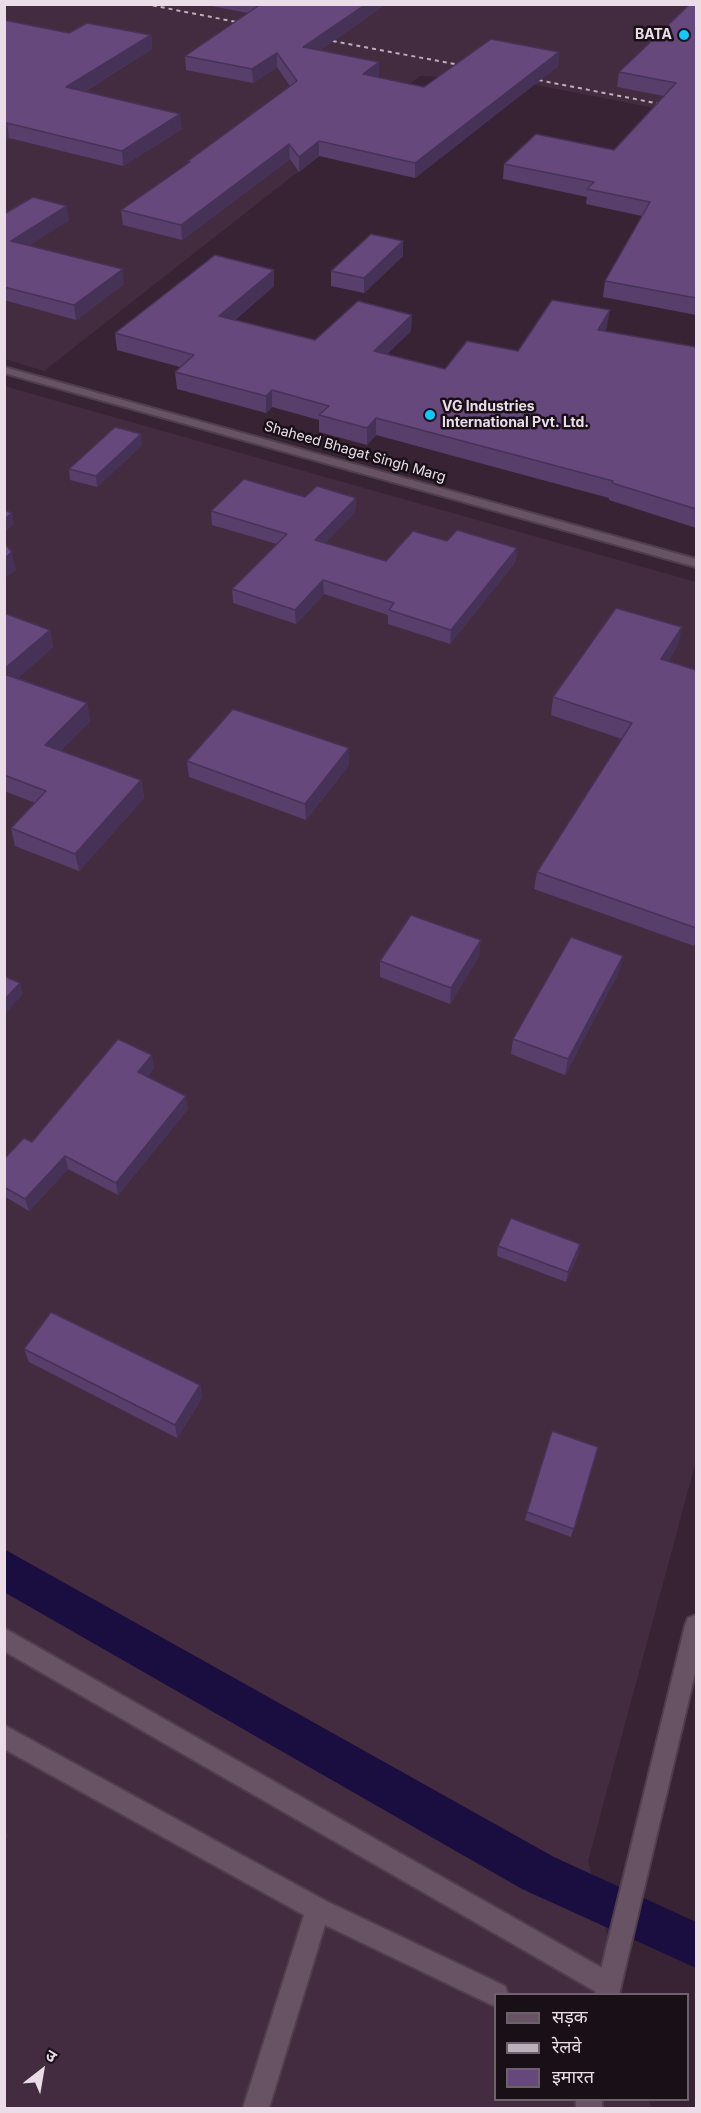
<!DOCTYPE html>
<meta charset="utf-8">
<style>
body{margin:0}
#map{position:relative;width:701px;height:2113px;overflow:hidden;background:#372334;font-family:Inter,"Noto Sans Devanagari",sans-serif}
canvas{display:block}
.frame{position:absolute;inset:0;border:6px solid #eadde8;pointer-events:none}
.legend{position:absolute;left:494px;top:1993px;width:195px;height:108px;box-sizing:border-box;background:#191017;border:2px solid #6d626b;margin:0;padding:8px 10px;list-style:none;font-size:18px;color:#eadde8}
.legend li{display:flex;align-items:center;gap:12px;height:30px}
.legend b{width:30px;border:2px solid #6d626b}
.north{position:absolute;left:12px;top:2041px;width:60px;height:60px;-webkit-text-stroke:4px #191017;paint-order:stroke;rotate:31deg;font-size:16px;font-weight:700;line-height:24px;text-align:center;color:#eadde8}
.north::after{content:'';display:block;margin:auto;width:21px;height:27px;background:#eadde8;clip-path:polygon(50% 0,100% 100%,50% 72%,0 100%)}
</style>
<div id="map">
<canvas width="701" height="2113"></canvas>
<div class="frame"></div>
<ul class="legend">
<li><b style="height:8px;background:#685365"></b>सड़क</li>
<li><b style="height:8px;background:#bdafbb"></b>रेलवे</li>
<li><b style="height:16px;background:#66487c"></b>इमारत</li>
</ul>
<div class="north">उ</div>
</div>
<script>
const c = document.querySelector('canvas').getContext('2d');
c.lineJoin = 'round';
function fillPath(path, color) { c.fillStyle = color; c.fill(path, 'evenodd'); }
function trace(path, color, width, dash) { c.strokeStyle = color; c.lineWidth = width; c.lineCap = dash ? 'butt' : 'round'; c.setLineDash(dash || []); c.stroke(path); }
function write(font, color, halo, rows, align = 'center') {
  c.font = font + ' Inter,sans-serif'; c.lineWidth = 5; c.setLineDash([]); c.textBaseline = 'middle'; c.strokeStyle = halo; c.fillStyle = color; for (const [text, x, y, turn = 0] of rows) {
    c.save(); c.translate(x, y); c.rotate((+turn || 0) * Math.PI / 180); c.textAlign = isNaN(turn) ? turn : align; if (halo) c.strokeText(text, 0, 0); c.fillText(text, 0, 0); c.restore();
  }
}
fillPath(new Path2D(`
 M4,5H696V116L510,80L420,76L44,371L5,359Z
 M4,386L696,582V1461L588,1861L622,1994H496V2100H649L651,2108H5Z`), '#442c40');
fillPath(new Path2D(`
 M4,1549L554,1857L696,1922V1968L522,1889L4,1592Z`), '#1a0d3f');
const minor = new Path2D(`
 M4,1628L618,1977L621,1986L618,1994H600L4,1651Z
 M4,1725L326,1901L505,1986L508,1994H496V2007L325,1925L269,2108H243L304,1915L4,1749Z`);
const tertiary = new Path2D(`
 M4,367L696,559V567L4,373Z
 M696,1615V1669L619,1994H595L685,1626L688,1618Z
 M576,2100H602V2108H576Z`);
trace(minor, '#4f3e4c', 4);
trace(tertiary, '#4f3e4c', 4);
fillPath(minor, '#685365');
fillPath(tertiary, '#685365');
trace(new Path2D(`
 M145,4L252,25
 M317,38L470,67
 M523,77L696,111`), '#bdafbb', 2, [4, 4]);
fillPath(new Path2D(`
 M201,4H386L319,51L379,62L378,77L424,87L559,52L558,66L415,178L319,156L299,172L290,159L182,240L123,225L121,210L188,164V161L290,86L277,67L253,83L186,70L185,56L248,13Z
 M696,4V315L603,297L605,281L642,216L586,204L587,197L503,179L504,164L614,150L664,96L617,87L619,72Z
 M4,20L69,33L151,35L152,49L84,92L182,129L123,166L9,138L4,141Z
 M4,214L69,220L29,245L124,284L76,320L4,300Z
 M403,241V256L364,293L331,286V271Z
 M274,286L235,320L315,340L411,331L387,354L445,369L518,351L607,326L605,331L696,347V528L609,500V498L376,435L367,445L319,432V420L272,407L266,413L177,389L175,372L180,367L117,350L115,333Z
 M142,445L97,487L70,480L69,469Z
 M305,497L356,498L355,512L325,543L386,561H516L450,644L388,624V615L324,594L296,624L233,603L232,589L277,544L212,525L211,511Z
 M4,613L50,630L53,647L18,678L87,703L90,721L60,751L141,780L144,798L79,871L15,846L11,828L35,803L4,791Z
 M678,645L668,661L696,670V939L694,946L534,889L537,872L622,739L551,715L553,697Z
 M349,748V765L306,820L189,777L187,761Z
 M479,956L450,1004L380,977V961Z
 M619,972L565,1075L511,1054L513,1039Z
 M154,1068L147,1077L188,1109L118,1195L68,1169L29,1211L4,1196V1159Z
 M580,1244L578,1254L566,1282L497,1256L498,1246Z
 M24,1349L200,1385L202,1398L177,1438L29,1362Z
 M598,1447L571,1537L525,1520L527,1512Z`), '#583e6b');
fillPath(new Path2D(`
 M366,4H386L303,62V47Z
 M151,35L152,49L67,102L66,87Z
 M559,52L558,66L415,178V163Z
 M277,53V67L253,83L252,69Z
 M379,62V77L363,89V74Z
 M180,114L182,129L123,166L122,151Z
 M7,123L9,138L4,141V125Z
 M319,141V156L299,172V157Z
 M289,144L290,159L182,240L181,225Z
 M67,206L69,220L14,255L11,241Z
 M403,241V256L364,293V278Z
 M123,269L124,284L76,320L74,305Z
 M274,270V286L220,332L219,316Z
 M610,310L607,326L596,346L598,330Z
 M412,315L411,331L373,368L374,351Z
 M272,390V407L266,413V396Z
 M376,418V435L367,445V428Z
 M141,434L142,445L97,487L96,476Z
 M356,498L355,512L315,554V540Z
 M12,513L14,524L4,532V519Z
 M517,548L516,561L450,644L451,630Z
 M12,552L16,570L4,579V559Z
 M323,580L324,594L296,624L295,610Z
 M682,627L678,645L658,677L661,659Z
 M50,630L53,647L5,690L4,669Z
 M87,703L90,721L49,762L45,745Z
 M349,748V765L306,820L305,804Z
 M141,780L144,798L79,871L75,854Z
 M481,940L479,956L450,1004L451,988Z
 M623,956L619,972L565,1075L568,1059Z
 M20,983L23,994L4,1015V1000Z
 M152,1055L154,1068L140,1085L138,1072Z
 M186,1096L188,1109L118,1195L116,1183Z
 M65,1156L68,1169L29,1211L25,1199Z
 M580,1244L578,1254L566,1282L568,1272Z
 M200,1385L202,1398L177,1438L175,1425Z
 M4,1831L8,1835L4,1841Z`), '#473257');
const building = new Path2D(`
 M261,4H366L303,47L379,62L363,74L424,87L491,39L559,52L415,163L319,141L299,157L289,144L181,225L121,210L190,162L188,161L297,81L277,53L252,69L185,56Z
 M690,4H696V298L605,281L650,202L587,189L594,182L504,164L536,134L614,150L676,83L619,72Z
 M4,20L69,33L87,23L151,35L66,87L180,114L122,151L7,123L4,125Z
 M33,197L67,206L11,241L123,269L74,305L4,287V214Z
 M371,234L403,241L364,278L331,271Z
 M215,255L274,270L219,316L315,340L358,301L412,315L374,351L445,369L467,341L518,351L552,300L610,310L598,330L696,347V509L612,483L613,481L376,418L367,428L319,415L329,406L272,390L266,396L175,372L194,355L115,333Z
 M115,427L141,434L96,476L69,469Z
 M244,479L305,497L317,486L356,498L315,540L386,561L413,531L447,541L457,530L517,548L451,630L389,610L394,603L323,580L295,610L232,589L287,534L211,511Z
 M4,510L12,513L4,519Z
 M4,543L12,552L4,559Z
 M616,608L682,627L661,659L696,670V928L537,872L632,723L553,697Z
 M4,613L50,630L4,669Z
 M4,674L87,703L45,745L141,780L75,854L11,828L46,791L4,775Z
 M233,709L349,748L305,804L187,761Z
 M411,915L481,940L451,988L380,961Z
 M571,937L623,956L568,1059L513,1039Z
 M4,976L20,983L4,1000Z
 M118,1039L152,1055L138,1072L186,1096L116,1183L65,1156L25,1199L4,1187V1159L24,1138L32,1142Z
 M511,1218L580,1244L568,1272L498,1246Z
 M51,1312L200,1385L175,1425L24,1349Z
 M552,1431L598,1447L574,1529L527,1512Z`);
fillPath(building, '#66487c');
trace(building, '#473257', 1.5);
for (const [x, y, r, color] of [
 [684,35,6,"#0dcafa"],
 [430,415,6,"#0dcafa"]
]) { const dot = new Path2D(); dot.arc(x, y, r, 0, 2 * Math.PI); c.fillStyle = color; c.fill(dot); trace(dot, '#191017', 2); }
write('bold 14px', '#eadde8', '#191017', [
 ["BATA",672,35],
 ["VG Industries",442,407,"left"],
 ["International Pvt. Ltd.",442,423,"left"]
], 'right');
write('14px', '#eadde8', '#191017', [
 ["Shaheed Bhagat Singh Marg",355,452,16]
]);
</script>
